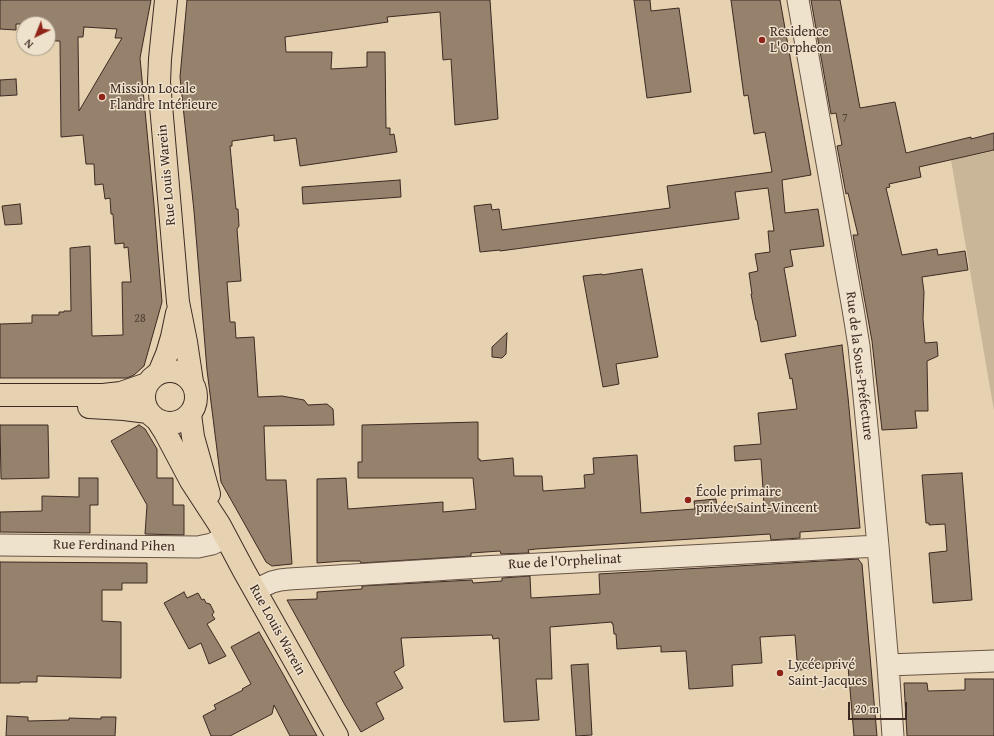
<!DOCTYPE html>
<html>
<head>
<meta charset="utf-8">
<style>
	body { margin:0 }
	#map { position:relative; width:994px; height:736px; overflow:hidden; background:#e6d2b0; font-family:"Gentium Book Plus",serif }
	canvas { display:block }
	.north { position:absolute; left:16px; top:16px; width:40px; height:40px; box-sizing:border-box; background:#efe2cc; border:1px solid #a89888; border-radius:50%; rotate:223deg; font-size:11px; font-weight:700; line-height:16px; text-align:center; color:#3d2a23 }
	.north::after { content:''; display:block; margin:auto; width:14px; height:18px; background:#8f2418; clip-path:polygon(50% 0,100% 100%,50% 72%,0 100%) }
	.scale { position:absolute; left:848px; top:702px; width:59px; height:18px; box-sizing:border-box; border:2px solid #3d2a23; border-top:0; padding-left:5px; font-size:12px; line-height:14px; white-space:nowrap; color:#3d2a23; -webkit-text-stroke:3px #efe2cc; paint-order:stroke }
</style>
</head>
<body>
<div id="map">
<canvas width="994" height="736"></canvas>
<div class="north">N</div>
<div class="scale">20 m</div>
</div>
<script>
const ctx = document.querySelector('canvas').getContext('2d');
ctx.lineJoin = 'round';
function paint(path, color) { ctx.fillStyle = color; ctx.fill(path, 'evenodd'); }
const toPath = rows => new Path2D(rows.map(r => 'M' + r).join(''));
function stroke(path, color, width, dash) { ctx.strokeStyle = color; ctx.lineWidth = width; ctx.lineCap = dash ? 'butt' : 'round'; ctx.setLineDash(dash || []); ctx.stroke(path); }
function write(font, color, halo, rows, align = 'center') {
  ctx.font = font + ' "Gentium Book Plus",serif'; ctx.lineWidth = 3; ctx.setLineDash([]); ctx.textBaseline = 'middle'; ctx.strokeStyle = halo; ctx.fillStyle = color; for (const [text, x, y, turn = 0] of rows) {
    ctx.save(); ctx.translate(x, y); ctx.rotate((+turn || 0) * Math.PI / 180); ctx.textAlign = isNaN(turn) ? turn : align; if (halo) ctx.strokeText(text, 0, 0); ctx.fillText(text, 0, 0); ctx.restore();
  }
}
paint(toPath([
	[994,151,994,411,951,160]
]), '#c9b598');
const building = toPath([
	[0,0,151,0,140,58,154,205,162,302,144,366,134,375,127,378,0,378,0,324,32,323,32,315,59,315,59,312,64,312,64,311,71,311,70,248,90,246,92,336,123,335,122,282,131,282,128,247,124,248,124,243,115,244,113,214,111,214,110,198,105,199,103,184,95,185,94,164,86,164,83,135,61,137,60,41,48,41,48,24,16,24,16,30,0,29,0,0],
	[84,27,117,29,115,38,122,38,79,111,78,37,83,37,84,27],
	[187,0,490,0,498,119,455,125,451,59,443,60,440,12,387,17,388,22,285,37,286,52,332,52,331,69,367,67,367,52,385,52,386,128,390,128,390,135,394,134,397,152,300,166,296,138,274,141,274,135,232,141,232,146,230,146,236,209,238,209,239,226,237,229,241,281,227,282,230,322,235,322,236,338,254,337,258,397,282,396,304,400,308,405,327,404,333,409,334,425,264,426,266,480,286,480,292,564,272,566,266,562,221,482,207,370,194,211,180,77,187,0],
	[634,0,650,0,651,11,679,8,691,92,647,98,634,0],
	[731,0,780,0,811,175,782,180,785,213,818,209,824,246,790,250,793,266,784,268,796,336,761,342,757,320,756,320,751,294,752,294,749,273,758,271,755,254,770,252,768,231,774,231,768,188,735,192,739,219,500,251,500,250,480,252,474,206,491,204,492,210,499,209,502,230,670,208,667,186,772,172,765,132,754,134,748,95,744,96,731,0],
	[811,0,840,0,860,108,895,102,906,153,971,137,971,139,994,133,994,150,919,167,921,177,889,184,890,187,886,188,902,255,937,249,938,255,965,251,968,270,922,277,924,292,923,319,925,343,937,342,938,356,927,361,928,411,915,411,917,428,882,430,872,341,853,235,858,235,848,193,846,194,837,146,842,145,836,113,831,114,811,0],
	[16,79,17,95,0,96,0,80,16,79],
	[400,180,401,197,303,204,302,187,400,180],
	[20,204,22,224,5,225,2,206,20,204],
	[642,269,658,357,616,364,619,384,603,387,583,276,602,274,602,275,642,269],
	[507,333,506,354,502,358,492,357,492,347,507,333],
	[842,345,848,397,860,528,800,532,800,538,771,540,770,534,536,549,528,550,529,553,501,554,500,551,471,553,471,556,361,563,360,561,343,561,317,563,317,479,346,478,348,509,443,502,443,512,476,509,473,478,358,478,358,462,362,462,362,425,478,422,478,459,480,459,480,461,513,458,514,476,542,476,543,491,585,488,584,475,594,474,593,458,637,455,641,513,695,509,694,501,716,499,717,508,764,505,761,459,735,461,734,446,761,444,758,413,797,409,792,378,790,379,785,354,842,345],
	[0,425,48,425,49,478,1,479,0,425],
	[139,425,145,429,157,449,157,478,173,478,173,505,184,505,184,535,145,534,147,505,111,441,139,425],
	[962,473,972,600,933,603,929,553,947,551,945,524,929,525,929,523,926,523,922,475,962,473],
	[79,478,98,478,98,505,90,505,90,533,0,532,0,512,42,511,42,496,79,497,79,478],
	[858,559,862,564,877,736,854,736,848,666,799,670,798,660,797,660,795,635,760,637,762,663,732,665,733,686,689,689,686,651,661,652,661,646,617,649,616,634,614,634,613,624,612,624,612,622,550,627,552,679,536,679,539,720,504,722,499,638,493,639,492,635,401,638,404,666,394,672,403,688,376,703,384,719,361,732,345,705,287,600,317,599,317,592,362,589,362,586,472,580,473,583,502,581,502,578,530,576,531,598,600,594,599,574,858,559],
	[0,562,147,563,147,583,122,583,122,590,102,590,102,621,121,622,121,678,37,676,37,682,20,682,20,683,0,683,0,562],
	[184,592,187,598,198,593,202,600,204,599,206,603,210,604,214,612,212,615,215,619,207,624,226,656,209,664,201,643,189,649,164,603,184,592],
	[259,632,283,674,317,736,290,736,274,705,272,714,230,736,211,736,203,716,216,709,214,705,243,690,242,689,251,684,231,647,259,632],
	[588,664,592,735,576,736,571,665,588,664],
	[965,679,994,679,994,736,907,736,904,683,927,683,928,691,965,690,965,679],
	[7,716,28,717,28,721,69,720,69,718,101,719,101,717,116,717,115,736,6,736,7,716]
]);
paint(building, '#95816c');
stroke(building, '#3d2a23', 1);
const minor = toPath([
	[798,0,853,309,859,346,868,437,878,546,888,665,893,736],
	[0,545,198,547,212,544,226,537],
	[255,590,272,582,280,580,289,579,482,567,878,546],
	[888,665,994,661]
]);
const major = toPath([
	[166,0,160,59,159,82,178,302,186,342,192,382],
	'144 397a26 26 0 1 1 52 0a26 26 0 1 1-52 0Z',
	[159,373,167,354,172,337,177,313],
	[0,395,103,395,121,393,147,384],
	[89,407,124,409,148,412],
	[190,414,193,437,209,494],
	[158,421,165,432,191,481,219,524,244,571,337,736]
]);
stroke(minor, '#675446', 23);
stroke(major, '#3d2a23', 24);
stroke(minor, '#efe2cc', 21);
stroke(major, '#e6d2b0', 22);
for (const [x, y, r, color] of [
	[762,40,4,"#8f2418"],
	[102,97,4,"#8f2418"],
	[688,500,4,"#8f2418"],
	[780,673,4,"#8f2418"]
]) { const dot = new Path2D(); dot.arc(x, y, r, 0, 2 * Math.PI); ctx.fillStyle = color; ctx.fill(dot); stroke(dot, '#efe2cc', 1.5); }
write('12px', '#534035', null, [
	["7",845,119],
	["28",140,319]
]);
write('14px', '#3d2a23', '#efe2cc', [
	["Residence",770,32],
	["L'Orpheon",770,48],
	["Mission Locale",110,89],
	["Flandre Intérieure",110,105],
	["École primaire",696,492],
	["privée Saint-Vincent",696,508],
	["Lycée privé",788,665],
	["Saint-Jacques",788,681]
], 'left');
write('14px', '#3d2a23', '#efe2cc', [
	["Rue Louis Warein",167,175,-95],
	["Rue de la Sous-Préfecture",859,366,83],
	["Rue Ferdinand Pihen",114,546,1],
	["Rue de l'Orphelinat",565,562,-3],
	["Rue Louis Warein",277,630,61]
]);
</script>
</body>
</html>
